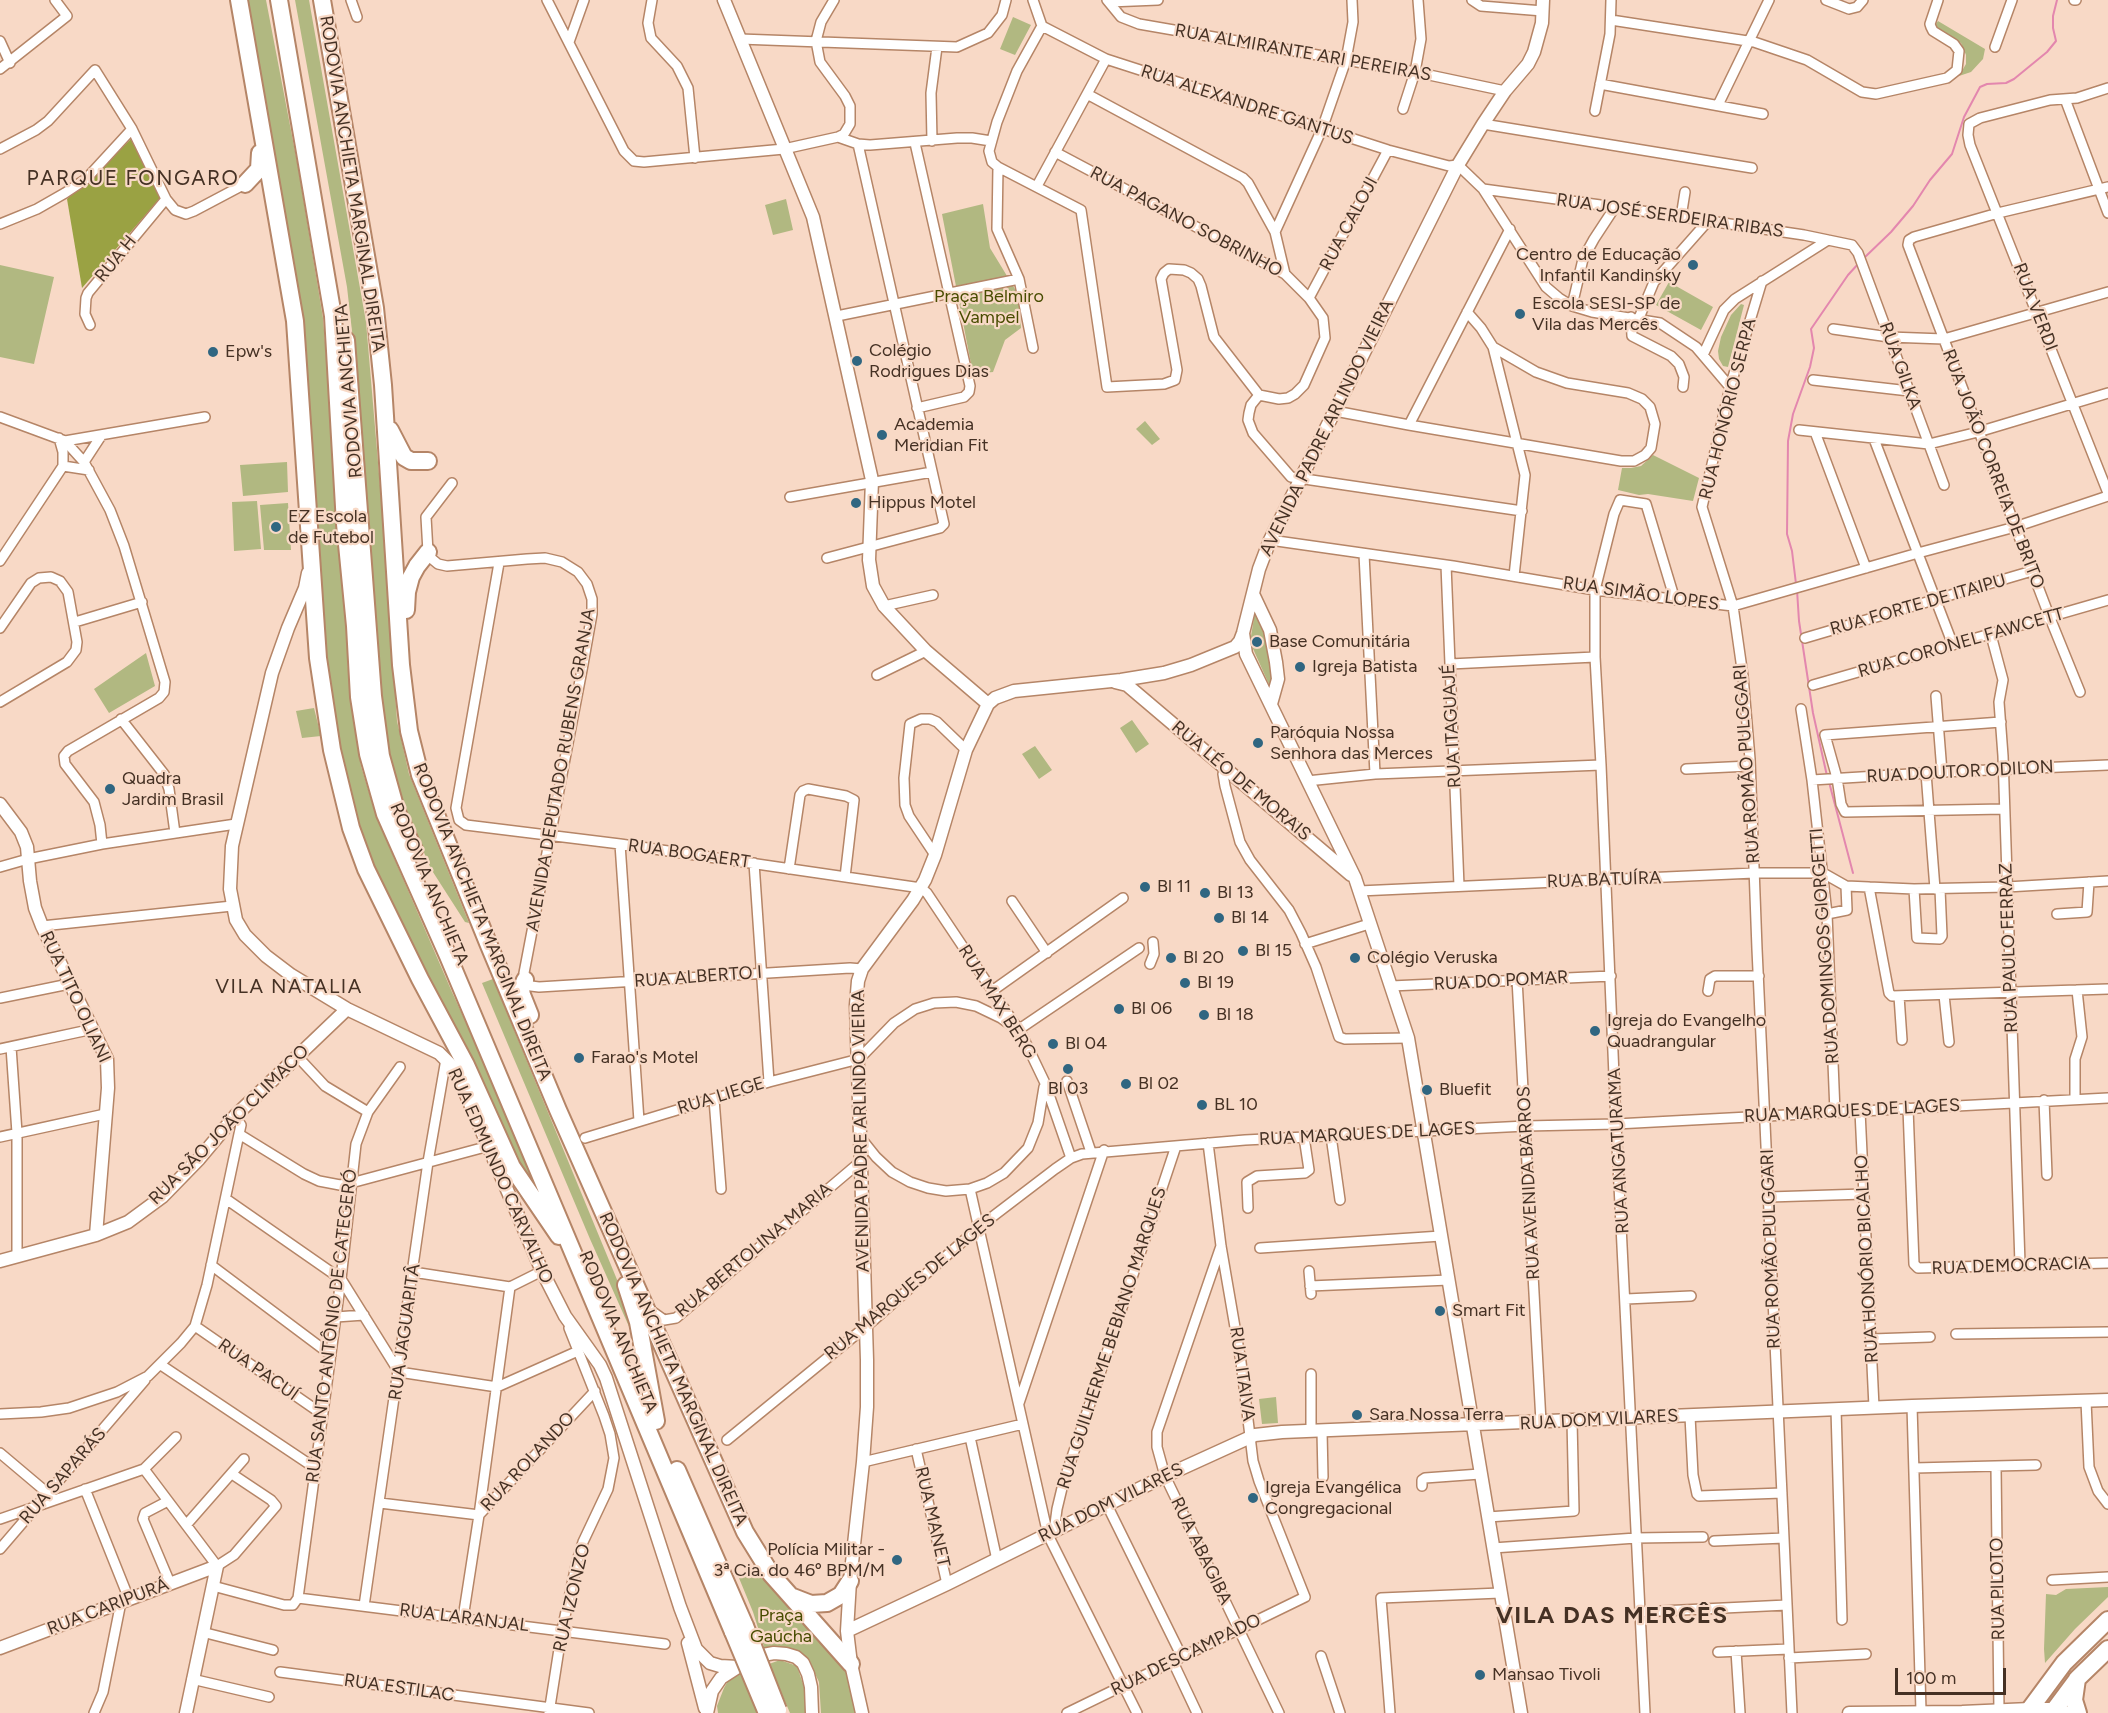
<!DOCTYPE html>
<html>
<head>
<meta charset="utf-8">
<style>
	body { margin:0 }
	#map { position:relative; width:2108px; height:1713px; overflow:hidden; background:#f8d9c6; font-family:Figtree,sans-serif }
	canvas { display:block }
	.scale { position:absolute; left:1895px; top:1668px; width:111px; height:27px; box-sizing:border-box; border:3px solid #453124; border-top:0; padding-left:8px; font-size:18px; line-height:21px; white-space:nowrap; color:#453124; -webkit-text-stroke:4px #f8d9c6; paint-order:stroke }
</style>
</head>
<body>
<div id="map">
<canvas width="2108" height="1713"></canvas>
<div class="scale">100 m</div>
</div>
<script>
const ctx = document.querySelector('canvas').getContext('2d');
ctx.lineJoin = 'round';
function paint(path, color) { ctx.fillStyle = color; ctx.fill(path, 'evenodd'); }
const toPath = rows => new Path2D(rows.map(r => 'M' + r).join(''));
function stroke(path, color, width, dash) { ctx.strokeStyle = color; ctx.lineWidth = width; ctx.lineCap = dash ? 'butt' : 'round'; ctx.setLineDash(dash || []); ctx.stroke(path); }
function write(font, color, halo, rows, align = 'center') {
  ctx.font = font + ' Figtree,sans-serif'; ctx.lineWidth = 4.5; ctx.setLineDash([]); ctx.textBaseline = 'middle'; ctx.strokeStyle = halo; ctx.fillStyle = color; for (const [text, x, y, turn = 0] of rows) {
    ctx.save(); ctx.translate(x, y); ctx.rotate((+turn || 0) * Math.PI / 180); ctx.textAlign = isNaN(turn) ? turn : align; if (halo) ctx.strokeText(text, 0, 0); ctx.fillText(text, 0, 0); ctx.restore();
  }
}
paint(toPath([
	[241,0,266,0,298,167,323,318,345,591,348,671,361,766,373,806,388,844,452,992,535,1174,531,1175,520,1171,381,887,360,830,340,753,329,700,305,382],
	[295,0,309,0,366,322,385,544,397,721,409,774,469,923,465,922,431,869,408,815,388,755,380,704,374,598,353,340,347,287],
	[1013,17,1031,25,1015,55,1000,49],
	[1938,21,1985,49,1983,59,1971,72,1959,76,1966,64,1966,55,1961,43,1933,28],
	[786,199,793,230,773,235,765,205],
	[983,204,990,248,1018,294,1021,328,1005,340,993,372,973,374,942,214],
	[0,265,54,277,34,364,0,357],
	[1669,282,1713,307,1701,330,1656,305],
	[1741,304,1744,305,1728,367,1723,366,1719,359,1718,351,1721,337,1731,315],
	[1145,421,1160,439,1152,445,1136,429],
	[1653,455,1699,478,1693,501,1648,494,1639,495,1618,490,1622,468,1631,468,1641,466],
	[287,462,288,492,243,496,240,465],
	[257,501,261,549,234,551,232,502],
	[288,503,291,550,264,550,260,505],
	[1255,612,1266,634,1272,675,1271,689,1250,642],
	[146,653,155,686,109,713,94,689],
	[314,708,321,736,302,738,296,711],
	[1132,720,1149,744,1136,753,1120,728],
	[1035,746,1052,770,1039,779,1022,754],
	[493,979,625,1299,635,1340,590,1239,482,983],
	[1276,1397,1278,1423,1262,1424,1259,1399],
	[762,1572,847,1664,857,1713,821,1713,819,1682,809,1661,797,1651,782,1648,765,1650,753,1612,739,1578],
	[2108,1587,2108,1597,2075,1629,2045,1663,2044,1649,2046,1594,2056,1595,2066,1589],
	[780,1660,797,1666,805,1690,807,1713,790,1713,769,1664],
	[742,1669,758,1713,718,1713,717,1706,724,1688,730,1677]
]), '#b1b881');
paint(toPath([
	[131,139,162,196,82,288,67,199]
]), '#9aa243');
stroke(toPath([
	[1863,259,1891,232,1913,206,1930,180,1952,154,1964,117,1980,87,1987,84,2006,83,2014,79,2047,52,2056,41,2053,28,2053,16,2057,0],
	[1796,584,1792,551,1787,534,1788,441,1793,414,1810,367,1814,348,1811,329,1848,275,1859,263],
	[1797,590,1799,621,1813,713,1827,776],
	[1829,782,1853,873]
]), '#e387ae', 2);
const street = toPath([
	[351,0,357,17],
	[547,0,624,151,634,161,644,162,784,149,838,137,844,134,850,124,850,106,845,96,820,62,816,41,821,22,834,0],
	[652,0,648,23,651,38,677,66,688,88,695,158],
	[1107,0,1121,17,1139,24,1415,72,1505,91],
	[1472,0,1481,6,1543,11],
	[1826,0,1849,9,1857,7,1863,0],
	[2074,0,2076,0],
	[1109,2,1158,0],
	[1611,20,1754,42,1807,60,1862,92,1876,94,1947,78,1957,70,1959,51,1954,44,1933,31,1931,27,1930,24,1938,0],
	[1042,26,1106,59,1388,150,1449,166,1458,165,1483,189,1546,287,1559,298,1572,306,1592,312,1660,323,1696,347,1730,387],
	[740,39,957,47,988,33,1002,15,1006,0],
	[0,41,10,63],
	[569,42,584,0],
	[1995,47,2012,0],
	[0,69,67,16,55,0],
	[1600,84,1763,114],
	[2108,88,2077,98,2050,100,1980,118,1969,124,1968,135,1970,145,2108,493],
	[1087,94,1243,178,1248,183,1275,232],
	[2065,99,2108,213],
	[1718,105,1769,0],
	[1403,109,1415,72,1421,39,1418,0],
	[1595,111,1610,34,1611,0],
	[1483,124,1752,168],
	[838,137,858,144,870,145,957,138,972,138,991,141],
	[932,141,931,93,937,47],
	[915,143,970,386,969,392,964,397,917,408],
	[0,149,36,130,48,121,95,70,132,129,166,199,175,210,186,214,194,211,245,184],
	[1055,152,1285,274,1309,298,1323,318,1325,338,1304,385,1295,394,1288,398,1279,399,1259,395],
	[998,167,1081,210,1107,387,1164,384,1175,380,1177,370,1161,279,1164,273,1169,269,1184,270,1191,273,1198,279,1201,286,1214,337,1259,395,1251,405,1249,413,1248,420,1253,433,1291,477,1522,511],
	[1037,186,1106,59],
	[1483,189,1615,207,1804,235,1852,245,1858,253,1944,485],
	[1681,217,1685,192],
	[0,224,37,209,65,193,86,179,132,129],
	[1285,274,1275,232,1322,129,1346,60,1353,22,1352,0],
	[1762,281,1730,387,1702,507,1733,606,1743,676,1750,759,1757,949,1792,1713],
	[1309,298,1388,150],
	[1572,306,1583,259,1594,239,1615,207],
	[837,316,1019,279],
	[1631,317,1632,336,1671,356,1679,364,1684,377,1683,387],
	[1639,318,1654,282,1708,221],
	[90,325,85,314,86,298,88,293,166,199],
	[1833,329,1889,337,1944,339,2108,292],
	[1493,347,1525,475,1514,576],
	[1033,348,1019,279,997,229,998,167,992,162,989,151,997,122,1017,71,1042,26,1033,0],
	[1703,355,1724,310,1735,299,1828,240],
	[1813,380,1909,391],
	[1335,411,1409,425,1621,461,1634,461,1645,455,1651,448,1655,424,1650,407,1642,399,1628,393,1567,383,1536,372,1493,347,1481,328,1467,312],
	[0,417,65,441,84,462,110,510,124,546,165,682,164,692,159,698,68,751,64,756,65,764,94,802,100,825,102,844],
	[1409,425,1510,229],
	[1799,430,1929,444,1978,432,2108,393],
	[1815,432,1866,568],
	[1874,439,1953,645],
	[65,441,205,417],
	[84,462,101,436],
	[63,466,89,470],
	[452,483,426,517,428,552,432,559,438,564,447,566,527,559,545,558,562,562,578,572,587,584,592,599,592,614,582,670,524,973,525,980,531,986,539,987,850,968,862,969],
	[790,497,932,472],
	[1270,540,1453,566,1595,590,1733,606,1918,553,2015,527,2108,496],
	[1364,554,1375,774],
	[827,558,940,528,944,524,858,144],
	[0,561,63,466,63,452,59,438],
	[499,563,456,808,459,820,466,825,620,844,921,888,927,893,1022,1035,1045,1083,1071,1158],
	[1446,565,1459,886],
	[884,606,933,595],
	[75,622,142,602],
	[0,628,31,583,39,578,51,577,60,581,68,592,77,642,76,650,67,662,0,702],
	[1991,635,2003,680,1999,702,2003,756,2020,1264],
	[1805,638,2032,571],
	[1450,664,1595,657],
	[877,675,926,651],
	[1813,685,2108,600],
	[2080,692,2050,618,1908,245,1909,240,1914,237,1998,213,2108,187],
	[1936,696,1942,772],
	[1801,709,1812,780,1827,914,1835,1112],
	[121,719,164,774,169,789,175,833],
	[2001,722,1825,735,1837,778,1841,804,1845,812,2004,809],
	[1226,768,1223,774,1225,786,1240,842,1250,860,1289,910,1301,933,1316,967,1339,1037,1345,1039,1408,1038],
	[1686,769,1750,766],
	[1926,773,1935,889],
	[1812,780,1942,772,2108,765],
	[1307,781,1375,774,1601,765],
	[620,844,639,1121],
	[935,855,909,816,905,805,904,778,910,724,921,719,930,719,937,722,966,750],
	[754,863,769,1082],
	[0,867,28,859,102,844,236,824],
	[789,869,800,795,803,791,808,789,846,796,854,800,845,877],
	[1846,886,1914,889,2007,887,2108,881],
	[1869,887,1889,993,1892,996,2108,989],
	[1914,889,1917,938,1940,939,1942,936,1940,889],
	[1359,891,1754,873,1823,873,1846,886],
	[1012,901,1047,953],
	[1827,914,1847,910,1846,886],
	[2057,914,2087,912,2089,882],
	[42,926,232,906],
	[1305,944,1369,924],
	[1150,964,1154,954,1153,942],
	[1517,979,1541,1422],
	[1391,986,1611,976],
	[992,991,1123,898],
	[1708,991,1710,979,1715,976,1759,976],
	[1944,995,1949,1042],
	[1899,996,1902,1040],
	[0,998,69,984],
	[11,1047,17,1133,17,1256],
	[0,1049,93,1029],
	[297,1056,325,1086,368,1112],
	[1067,1081,1091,1152],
	[2075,1098,2075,1059,2082,1037,2077,990],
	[714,1099,721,1189],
	[2044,1100,2047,1175],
	[1908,1108,1914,1264,1918,1268,2108,1263],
	[1860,1111,1874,1407],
	[239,1134,304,1174,319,1181,340,1185,351,1183,489,1146],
	[1331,1136,1340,1200],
	[0,1137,105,1114],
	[860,1137,876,1157,892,1172,910,1182,928,1188,946,1191,970,1189,987,1183,1004,1173,1028,1148,1038,1123,1044,1087],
	[585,1138,769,1082,859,1059,894,1023,915,1009,934,1003,956,1002,976,1006,1001,1018,1018,1030,1139,948],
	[970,1189,1048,1535,1137,1713],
	[1769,1197,1864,1194],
	[226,1199,341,1279,399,1372,497,1387,578,1351],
	[1248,1208,1247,1182,1257,1176,1305,1173,1309,1170,1304,1137],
	[1221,1246,1157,1432,1157,1447,1165,1476,1279,1713],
	[1260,1248,1441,1236],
	[211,1265,331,1355],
	[1309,1271,1311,1294],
	[413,1272,510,1287,542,1271],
	[1310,1286,1449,1280],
	[1626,1299,1691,1296],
	[650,1310,664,1320,676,1318,860,1162],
	[336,1317,364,1315],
	[195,1326,322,1414],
	[1956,1334,2108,1332],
	[1872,1339,1930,1337],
	[161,1365,315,1468],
	[2086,1401,2089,1467,2098,1491,2108,1504],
	[1019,1403,1104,1150],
	[1912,1406,1921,1711],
	[1836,1409,1842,1620],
	[0,1414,41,1412,69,1408,117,1392,148,1376,181,1343,195,1326,207,1285,239,1134,241,1125,235,1116],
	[1690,1416,1693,1475,1697,1494,1699,1496,1782,1493],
	[1311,1431,1311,1374],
	[1322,1431,1323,1477],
	[970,1437,997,1560],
	[727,1440,875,1319,979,1227,1055,1169,1071,1158,1082,1154,1245,1140,1526,1126,1616,1124,2108,1098],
	[916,1449,947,1584],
	[0,1453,51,1496],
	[863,1462,1023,1424],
	[1996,1467,1999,1711],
	[1914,1468,2036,1465],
	[144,1469,217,1566,234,1555,276,1506,271,1500,232,1474],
	[1422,1486,1422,1480,1425,1478,1480,1474],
	[85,1489,129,1599],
	[168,1501,145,1513,143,1519,170,1583],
	[380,1503,479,1515,595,1391],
	[1107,1505,1182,1657],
	[1488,1517,1574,1511,1572,1420],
	[0,1519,144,1469,176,1437],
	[187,1524,244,1459],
	[1054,1532,1057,1509,1063,1484,1176,1146],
	[1714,1541,1784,1538],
	[1493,1548,1636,1538,1703,1537],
	[0,1549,145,1380],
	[2052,1580,2108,1577],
	[213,1586,284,1605,293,1605,298,1598],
	[298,1598,341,1279,356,1144,368,1112,400,1067],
	[298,1598,665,1644],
	[364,1606,428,1162,446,1059],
	[1640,1612,1787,1605],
	[463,1618,479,1515,510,1287],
	[202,1632,273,1650],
	[1736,1651,1740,1713],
	[1718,1652,1789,1649],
	[1321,1656,1340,1713],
	[1789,1658,1866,1654],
	[1173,1662,1197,1713],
	[280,1672,589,1713],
	[192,1679,269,1697],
	[94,1713,103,1692,121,1602],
	[549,1713,562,1630,577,1561,583,1542,608,1489,614,1458,610,1434,604,1416,569,1328],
	[1067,1713,1305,1597,1259,1481,1253,1461,1241,1362,1221,1246,1208,1143],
	[1390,1713,1381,1598,1500,1593],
	[1645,1713,1616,1124,1601,765,1595,657,1595,590,1614,514,1620,500,1646,504,1675,600]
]);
const secondary = toPath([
	[724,0,813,217,872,480,869,560,873,586,884,606,926,651,988,704],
	[308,573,305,588,288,628,272,673,232,846,230,889,236,920,245,935,266,956,291,975,347,1009,439,1053,455,1069,542,1271,565,1316,600,1365,606,1378,680,1607,696,1649,710,1663,720,1666,738,1667],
	[1253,594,1270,630,1276,662,1278,679,1271,704],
	[1243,633,1246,654,1355,878,1408,1038,1521,1713],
	[1115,682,1127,685,1351,875],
	[0,804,21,832,27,847,30,881,35,908,42,926,107,1059,108,1088,96,1235],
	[0,1261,96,1235,128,1222,162,1197,199,1159,235,1116,347,1009],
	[847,1631,947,1584,1165,1476,1255,1435,1282,1432,1912,1406,2108,1400],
	[688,1643,705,1708],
	[0,1648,217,1566],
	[186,1713,217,1566],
	[707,1713,712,1691,721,1678,738,1667,763,1655,774,1653,786,1654,796,1657,803,1663,808,1674,811,1687,812,1713],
	[862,1713,851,1664,847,1631,850,1581,863,1462,867,1407,867,1360,856,1005,858,981,862,969,913,900,925,880,935,855,966,750,988,704,995,698,1014,691,1121,680,1164,673,1191,665,1235,647,1240,641,1243,633,1259,569,1270,540,1458,165,1483,124,1505,91,1528,64,1534,52,1542,23,1543,0],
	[1849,1713,1962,1712,2030,1709,2054,1709,2069,1713]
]);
const highway = toPath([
	[239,0,295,321,318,658,332,750,351,828,366,869,420,979,466,1065,512,1167,559,1236],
	[279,0,333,316,345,524,355,626,359,697,368,754,385,814,448,956,733,1632],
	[322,0,375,308,383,385,401,665,409,731,420,775,488,943,558,1110,745,1532,771,1574,851,1664],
	[245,184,259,169,260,153],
	[346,340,373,696,381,756,396,810,414,850],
	[390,430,404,457,411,461,428,461],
	[406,610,407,592,411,577,417,566,428,552],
	[525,980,521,990,522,995,530,1015],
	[626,1285,638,1322,656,1421],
	[677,1470,745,1626],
	[793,1597,811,1604,827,1603,841,1595,850,1581],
	[2077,1679,2074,1700,2078,1713],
	[2027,1713,2064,1663,2108,1620],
	[2052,1713,2078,1678,2108,1649]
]);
stroke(street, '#b58567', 12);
stroke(secondary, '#b58567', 15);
stroke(highway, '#b58567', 20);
stroke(street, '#fff', 9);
stroke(secondary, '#fff', 12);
stroke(highway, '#fff', 16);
const highwayBridge = toPath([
	[745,1626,778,1710],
	[733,1632,767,1713]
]);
stroke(highwayBridge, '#b58567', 20, []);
stroke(highwayBridge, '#fff', 16);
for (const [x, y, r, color] of [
	[1693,265,6,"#306681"],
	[1520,314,6,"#306681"],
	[213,352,6,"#306681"],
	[857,361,6,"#306681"],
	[882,435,6,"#306681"],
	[856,503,6,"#306681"],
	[276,527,6,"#306681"],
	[1257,642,6,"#306681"],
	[1300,667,6,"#306681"],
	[1258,743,6,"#306681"],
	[110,789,6,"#306681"],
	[1145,887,6,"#306681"],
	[1205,893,6,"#306681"],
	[1219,918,6,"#306681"],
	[1243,951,6,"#306681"],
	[1171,958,6,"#306681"],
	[1355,958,6,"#306681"],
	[1185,983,6,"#306681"],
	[1119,1009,6,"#306681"],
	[1204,1015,6,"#306681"],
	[1595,1031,6,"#306681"],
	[1053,1044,6,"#306681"],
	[579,1058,6,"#306681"],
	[1068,1069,6,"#306681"],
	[1126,1084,6,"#306681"],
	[1427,1090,6,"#306681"],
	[1202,1105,6,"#306681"],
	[1440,1311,6,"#306681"],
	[1357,1415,6,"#306681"],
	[1253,1498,6,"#306681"],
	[897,1560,6,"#306681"],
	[1480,1675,6,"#306681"]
]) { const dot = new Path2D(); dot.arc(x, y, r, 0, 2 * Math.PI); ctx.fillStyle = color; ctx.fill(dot); stroke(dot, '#f8d9c6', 2); }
write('18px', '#453124', '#f8d9c6', [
	["RUA ALMIRANTE ARI PEREIRAS",1303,53,10],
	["RUA ALEXANDRE GANTUS",1247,105,18],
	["RODOVIA ANCHIETA MARGINAL DIREITA",352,184,81],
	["RUA JOSÉ SERDEIRA RIBAS",1670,216,8],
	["RUA PAGANO SOBRINHO",1186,222,28],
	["RUA CALOJI",1349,224,-62],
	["RUA H",116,259,-51],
	["RUA VERDI",2035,307,69],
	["RUA GILKA",1900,366,70],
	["RODOVIA ANCHIETA",349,391,-95],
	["RUA HONÓRIO SERPA",1728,409,-76],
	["AVENIDA PADRE ARLINDO VIEIRA",1327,428,-64],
	["RUA JOÃO CORREIA DE BRITO",1993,469,69],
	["RUA SIMÃO LOPES",1641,594,8],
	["RUA FORTE DE ITAIPU",1918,605,-16],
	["RUA CORONEL FAWCETT",1961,643,-16],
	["RUA ITAGUAJÉ",1452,726,-93],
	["RUA ROMÃO PULGGARI",1747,764,-94],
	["AVENIDA DEPUTADO RUBENS GRANJA",561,770,-80],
	["RUA DOUTOR ODILON",1960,772,-3],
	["RUA LÉO DE MORAIS",1241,781,40],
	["RUA BOGAERT",689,854,8],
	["RUA BATUÍRA",1604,880,-2],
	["RODOVIA ANCHIETA",429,884,67],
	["RODOVIA ANCHIETA MARGINAL DIREITA",482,922,68],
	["RUA DOMINGOS GIORGETTI",1825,946,-94],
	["RUA PAULO FERRAZ",2009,948,-92],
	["RUA ALBERTO I",698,977,-4],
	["RUA DO POMAR",1501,981,-3],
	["RUA TITO OLIANI",75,997,65],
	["RUA MAX BERG",997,1002,58],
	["RUA LIEGE",721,1096,-17],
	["RUA MARQUES DE LAGES",1852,1111,-3],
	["RUA SÃO JOÃO CLIMACO",229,1125,-45],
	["AVENIDA PADRE ARLINDO VIEIRA",861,1131,-91],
	["RUA MARQUES DE LAGES",1367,1134,-3],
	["RUA ANGATURAMA",1619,1151,-93],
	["RUA EDMUNDO CARVALHO",500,1176,66],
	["RUA AVENIDA BARROS",1529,1183,-93],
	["RUA ROMÃO PULGGARI",1771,1249,-92],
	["RUA BERTOLINA MARIA",754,1250,-40],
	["RUA HONÓRIO BICALHO",1867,1259,-93],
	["RUA DEMOCRACIA",2011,1266,-2],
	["RUA MARQUES DE LAGES",910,1287,-40],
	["RUA SANTO ANTÔNIO DE CATEGERÓ",332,1326,-83],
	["RUA JAGUAPITÂ",405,1332,-82],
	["RODOVIA ANCHIETA",618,1332,67],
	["RUA GUILHERME BEBIANO MARQUES",1112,1338,-72],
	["RODOVIA ANCHIETA MARGINAL DIREITA",673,1369,66],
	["RUA PACUÍ",258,1370,35],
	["RUA ITAIVA",1242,1374,82],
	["RUA DOM VILARES",1599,1420,-3],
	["RUA ROLANDO",528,1462,-47],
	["RUA SAPARÁS",63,1476,-49],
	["RUA DOM VILARES",1111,1503,-26],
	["RUA MANET",932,1517,77],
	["RUA ABAGIBA",1201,1551,64],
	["RUA PILOTO",1998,1589,-91],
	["RUA IZONZO",572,1598,-77],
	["RUA CARIPURÁ",108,1607,-21],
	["RUA LARANJAL",464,1618,7],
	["RUA DESCAMPADO",1186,1655,-26],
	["RUA ESTILAC",399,1688,8]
]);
write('18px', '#453124', '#f8d9c6', [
	["Centro de Educação",1681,255,"right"],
	["Infantil Kandinsky",1681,276,"right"],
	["Escola SESI-SP de",1532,304],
	["Vila das Mercês",1532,325],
	["Colégio",869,351],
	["Rodrigues Dias",869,372],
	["Epw's",225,352],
	["Academia",894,425],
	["Meridian Fit",894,446],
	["Hippus Motel",868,503],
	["EZ Escola",288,517],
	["de Futebol",288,538],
	["Base Comunitária",1269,642],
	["Igreja Batista",1312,667],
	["Paróquia Nossa",1270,733],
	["Senhora das Merces",1270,754],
	["Quadra",122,779],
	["Jardim Brasil",122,800],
	["Bl 11",1157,887],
	["Bl 13",1217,893],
	["Bl 14",1231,918],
	["Bl 15",1255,951],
	["Bl 20",1183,958],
	["Colégio Veruska",1367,958],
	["Bl 19",1197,983],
	["Bl 06",1131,1009],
	["Bl 18",1216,1015],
	["Igreja do Evangelho",1607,1021],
	["Quadrangular",1607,1042],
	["Bl 04",1065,1044],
	["Farao's Motel",591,1058],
	["Bl 02",1138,1084],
	["Bl 03",1068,1089,"center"],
	["Bluefit",1439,1090],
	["BL 10",1214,1105],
	["Smart Fit",1452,1311],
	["Sara Nossa Terra",1369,1415],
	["Igreja Evangélica",1265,1488],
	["Congregacional",1265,1509],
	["Polícia Militar -",885,1550,"right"],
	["3ª Cia. do 46º BPM/M",885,1571,"right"],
	["Mansao Tivoli",1492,1675]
], 'left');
write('18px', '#484c00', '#f8d9c6', [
	["Praça Belmiro",989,297],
	["Vampel",989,318],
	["Praça",781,1616],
	["Gaúcha",781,1637]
]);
ctx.letterSpacing = '1.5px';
write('20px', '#453124', '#f8d9c6', [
	["VILA NATALIA",289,987]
]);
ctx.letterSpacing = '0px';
ctx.letterSpacing = '1.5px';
write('21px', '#453124', '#f8d9c6', [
	["PARQUE FONGARO",133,179]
]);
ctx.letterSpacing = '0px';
ctx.letterSpacing = '1.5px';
write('bold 24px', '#453124', '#f8d9c6', [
	["VILA DAS MERCÊS",1612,1616]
]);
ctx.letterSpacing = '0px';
</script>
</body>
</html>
